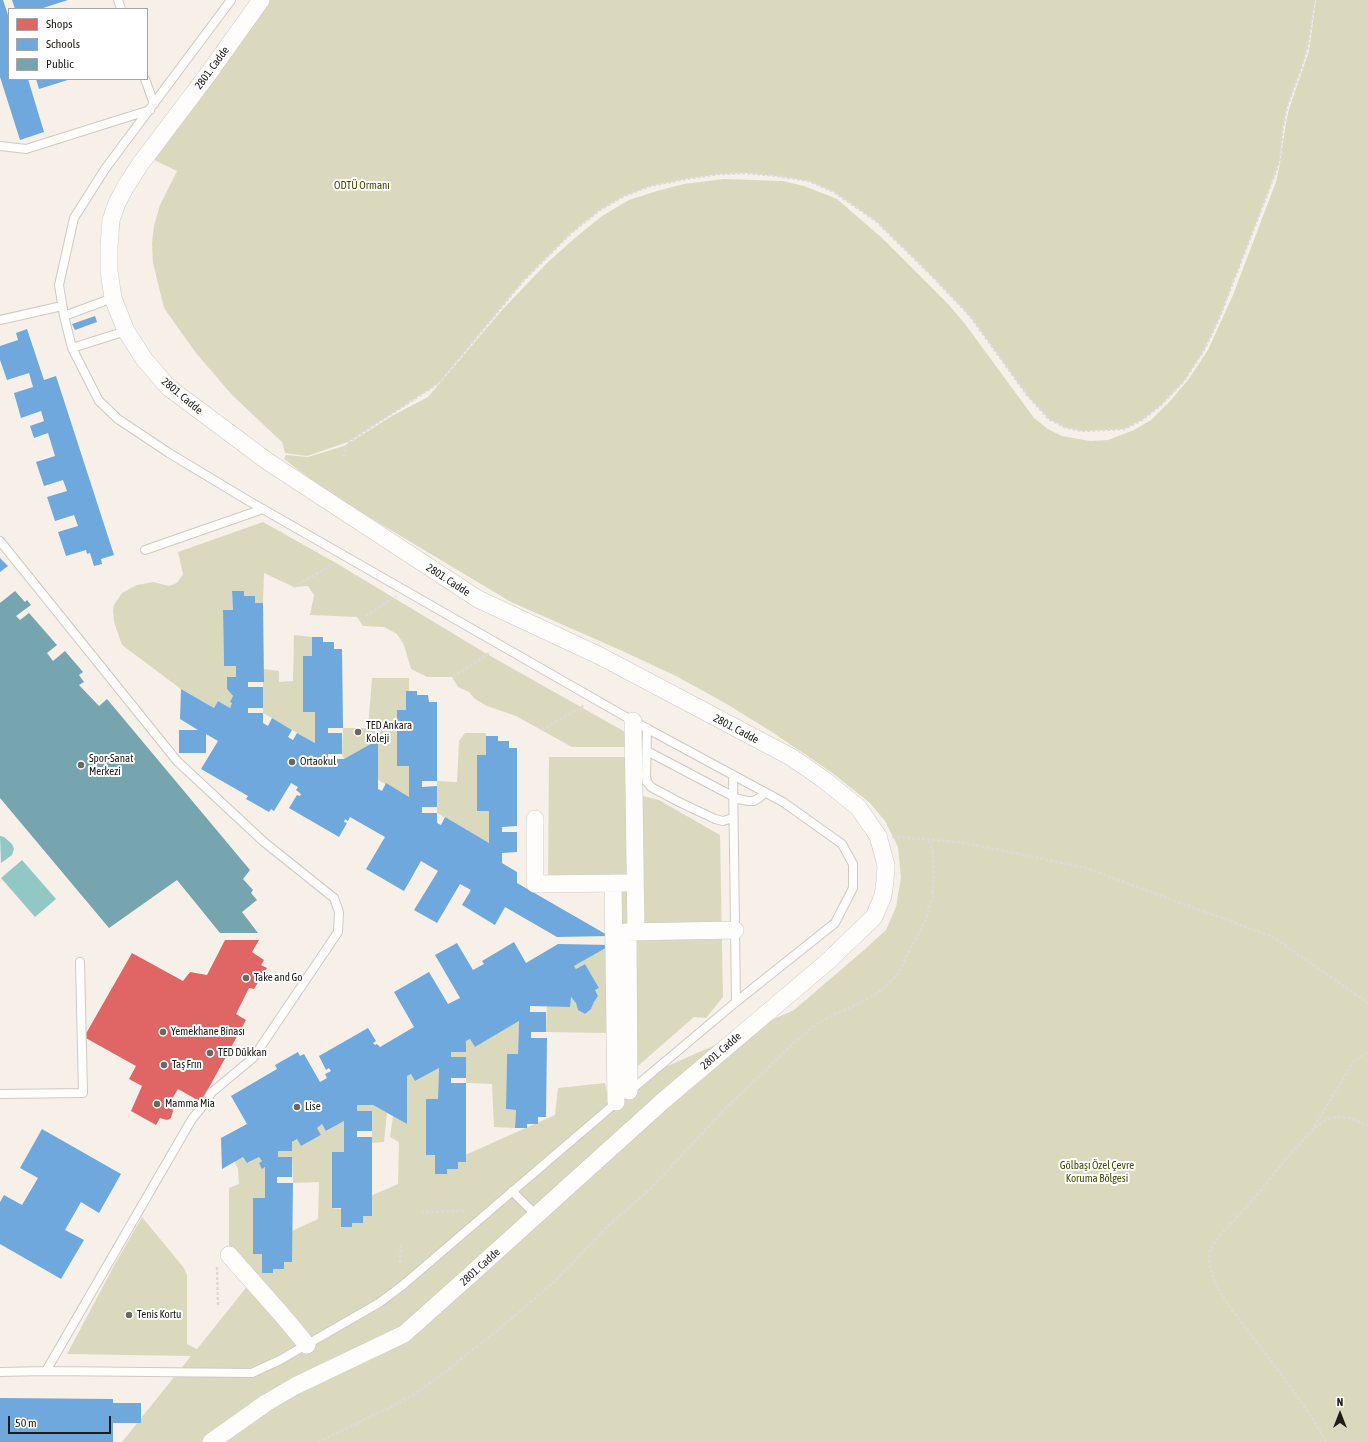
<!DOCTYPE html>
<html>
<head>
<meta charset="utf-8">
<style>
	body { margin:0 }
	#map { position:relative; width:1368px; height:1442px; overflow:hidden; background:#f6f0e9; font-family:"Asap Condensed",sans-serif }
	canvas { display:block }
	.legend { position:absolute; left:8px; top:8px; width:140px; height:72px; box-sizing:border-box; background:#fff; border:1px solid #a6a5a3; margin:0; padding:5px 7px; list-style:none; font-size:12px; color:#201d18 }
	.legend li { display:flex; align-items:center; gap:8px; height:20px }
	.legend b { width:20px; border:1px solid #a6a5a3 }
	.north { position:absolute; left:1320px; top:1394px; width:40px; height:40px; -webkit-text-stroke:3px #fff; paint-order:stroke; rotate:0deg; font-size:11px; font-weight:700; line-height:16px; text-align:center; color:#201d18 }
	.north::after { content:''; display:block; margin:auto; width:14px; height:18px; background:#201d18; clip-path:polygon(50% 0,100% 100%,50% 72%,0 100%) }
	.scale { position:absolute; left:8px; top:1416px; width:103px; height:18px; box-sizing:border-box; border:2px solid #201d18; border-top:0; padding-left:5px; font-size:12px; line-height:14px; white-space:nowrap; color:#201d18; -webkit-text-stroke:3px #fff; paint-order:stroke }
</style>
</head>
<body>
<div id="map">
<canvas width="1368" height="1442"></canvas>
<ul class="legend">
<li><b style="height:11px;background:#e06666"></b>Shops</li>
<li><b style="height:11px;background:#6fa8dc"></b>Schools</li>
<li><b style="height:11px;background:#76a5af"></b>Public</li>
</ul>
<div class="north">N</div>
<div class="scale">50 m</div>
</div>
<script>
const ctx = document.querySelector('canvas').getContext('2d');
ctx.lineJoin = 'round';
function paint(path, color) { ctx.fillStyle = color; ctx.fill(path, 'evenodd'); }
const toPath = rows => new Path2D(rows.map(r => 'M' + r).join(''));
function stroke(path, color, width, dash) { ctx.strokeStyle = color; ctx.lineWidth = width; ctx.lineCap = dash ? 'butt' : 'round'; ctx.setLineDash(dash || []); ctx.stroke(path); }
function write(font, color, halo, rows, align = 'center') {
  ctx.font = font + ' "Asap Condensed",sans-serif'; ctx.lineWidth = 4; ctx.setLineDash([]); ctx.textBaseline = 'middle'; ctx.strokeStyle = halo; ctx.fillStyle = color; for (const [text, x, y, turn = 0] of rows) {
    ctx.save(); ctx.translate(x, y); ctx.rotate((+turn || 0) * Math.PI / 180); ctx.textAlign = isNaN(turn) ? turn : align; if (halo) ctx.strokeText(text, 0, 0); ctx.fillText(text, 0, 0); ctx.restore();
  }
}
paint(toPath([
	[261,0,1315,0,1308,46,1301,69,1287,107,1283,128,1280,159,1275,174,1218,321,1204,350,1184,381,1161,405,1142,420,1124,429,1082,431,1064,427,1049,419,1027,395,970,316,933,277,876,221,834,192,809,181,777,176,746,173,719,174,685,179,650,186,624,196,600,210,571,233,523,281,439,383,348,442,307,456,285,453,282,442,232,395,196,353,164,308,153,263,152,243,154,226,160,205,177,171,146,156],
	[1316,0,1368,0,1368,1442,122,1442,191,1356,67,1354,115,1264,142,1217,184,1268,187,1275,187,1344,197,1349,253,1279,229,1251,229,1188,239,1184,238,1169,234,1160,243,1157,248,1163,259,1157,262,1161,259,1163,262,1168,265,1167,265,1198,253,1199,253,1254,262,1254,262,1267,292,1231,318,1219,319,1182,293,1183,292,1157,278,1157,278,1151,292,1151,292,1142,297,1139,301,1146,321,1135,317,1128,322,1124,327,1131,344,1121,344,1152,332,1153,332,1208,341,1209,398,1184,399,1142,390,1137,393,1116,407,1124,407,1076,411,1074,415,1081,439,1068,436,1168,555,1115,558,1088,605,1083,607,1093,794,1010,864,950,886,930,896,907,901,878,898,847,885,821,870,803,831,772,772,732,725,703,676,676,618,649,511,602,329,493,284,459,286,455,308,457,344,446,392,416,428,397,503,309,547,263,575,238,602,216,629,200,657,191,684,184,724,179,783,181,804,186,837,199,882,238,949,305,965,324,1034,418,1048,429,1062,436,1090,441,1108,440,1134,430,1151,420,1171,400,1188,380,1208,350,1233,295,1276,182,1280,163,1286,123,1289,109,1309,51],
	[263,522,336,563,487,654,634,737,634,747,572,747,516,716,487,706,475,699,469,692,458,687,452,677,427,677,411,669,404,645,397,634,384,627,363,626,357,617,310,615,314,595,308,586,294,587,264,573,263,603,255,603,255,596,244,596,232,592,233,610,223,610,224,666,236,666,236,677,227,677,227,689,233,696,230,702,232,703,230,708,218,701,214,708,181,689,122,645,114,622,113,610,114,605,122,593,137,585,153,582,169,586,177,583,183,574,178,552],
	[294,635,312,637,312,656,303,656,303,712,315,712,315,743,263,713,263,669,279,671,279,682,293,681],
	[372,678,409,678,409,691,406,691,406,710,397,710,397,765,409,766,409,797,378,780,378,741,344,759,342,754,343,728,368,728],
	[465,733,486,733,486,755,477,811,489,811,489,843,437,813,437,781,457,782,459,741],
	[549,757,634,757,635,794,659,800,720,835,723,997,706,1018,694,1017,615,1086,613,884,548,884],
	[609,946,606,1033,546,1032,547,1006,571,997,576,1003,578,1010,585,1014,591,1009,594,1002,598,996,595,990,599,988,585,964,576,969,574,966],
	[519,1021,518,1054,507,1054,506,1109,516,1110,515,1128,494,1127,492,1084,466,1083,466,1078,451,1057,451,1052,466,1052,466,1041,470,1039,475,1047],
	[357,1105,373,1105,387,1113,384,1142,372,1143,372,1111,357,1111]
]), '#dad9be');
paint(toPath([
	[0,836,4,837,12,844,14,849,12,855,1,863],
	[22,860,56,899,35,917,1,878]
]), '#91c7c5');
paint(toPath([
	[225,940,259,940,252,952,264,960,261,965,267,968,254,989,249,988,236,1014,246,1020,201,1102,178,1089,169,1104,172,1107,173,1111,171,1118,167,1120,160,1118,156,1125,131,1111,142,1086,129,1079,136,1066,84,1037,132,953,183,981,190,972,207,975]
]), '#e06666');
paint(toPath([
	[0,0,3,0,9,18,9,79,28,79,44,132,20,140,0,77],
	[12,0,68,0,40,9,15,9],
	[36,79,71,79,39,89],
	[95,316,97,322,75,330,72,324],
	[27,329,44,380,56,376,114,555,101,559,102,564,94,566,90,553,87,554,86,550,66,556,58,532,78,526,74,515,55,521,47,497,67,491,63,480,44,486,36,462,55,456,48,433,34,438,30,426,44,421,41,411,21,418,14,393,33,387,29,373,7,380,0,360,0,346,18,340,16,333],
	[0,558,8,566,0,572],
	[232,591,244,591,244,596,255,596,255,603,263,603,264,682,248,682,248,687,263,687,263,708,248,708,248,713,263,713,263,723,268,726,272,718,292,730,288,737,293,740,297,733,315,743,315,712,303,712,303,656,312,656,312,637,323,637,323,642,334,642,334,649,342,649,343,728,328,728,328,733,342,733,342,754,328,754,328,759,344,759,378,740,378,789,382,791,386,783,409,797,409,766,397,766,397,710,406,710,406,691,417,691,417,695,428,695,429,702,437,702,437,781,422,781,422,787,437,786,437,807,422,807,422,813,437,813,437,823,441,825,445,817,489,843,489,811,477,811,477,755,486,755,486,736,498,736,498,741,509,741,509,748,517,748,517,826,502,827,502,832,517,832,517,852,502,853,502,863,517,872,517,883,609,936,557,937,505,907,495,925,462,905,471,890,460,884,437,923,414,910,438,871,421,861,404,891,366,869,385,837,350,817,348,821,345,819,344,822,347,823,339,837,289,808,297,795,300,796,301,794,296,790,298,787,291,783,274,811,271,809,269,812,246,799,248,796,201,769,218,741,206,734,206,753,179,753,179,730,198,730,180,719,181,689,214,708,218,701,230,708,232,703,230,702,233,696,227,689,227,677,236,677,236,666,224,666,223,610,233,610],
	[514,942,526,963,558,944,611,945,574,966,576,969,585,964,599,988,595,990,598,996,594,1002,591,1009,585,1014,578,1010,576,1003,571,997,570,1007,530,1006,530,1012,546,1012,546,1032,531,1032,531,1038,547,1038,546,1117,538,1117,538,1124,527,1124,527,1128,515,1128,516,1110,506,1109,507,1054,518,1054,519,1021,475,1047,470,1039,466,1041,466,1052,451,1052,451,1057,466,1057,466,1078,451,1078,451,1083,466,1083,466,1162,458,1162,458,1169,447,1169,447,1174,435,1174,435,1155,426,1155,426,1099,438,1099,439,1068,415,1081,411,1074,407,1076,407,1124,373,1105,357,1105,357,1111,372,1111,372,1131,357,1131,357,1137,372,1137,372,1216,363,1216,363,1223,352,1223,352,1227,341,1227,341,1208,332,1208,332,1152,344,1152,344,1121,326,1131,322,1124,317,1128,321,1135,301,1146,297,1139,292,1142,292,1151,278,1151,278,1157,292,1157,292,1177,277,1177,277,1183,293,1183,292,1262,284,1262,284,1269,273,1269,273,1273,262,1273,262,1254,253,1254,253,1198,265,1198,265,1167,262,1169,259,1163,262,1161,259,1157,247,1163,243,1157,222,1169,221,1138,247,1124,231,1096,277,1069,275,1065,298,1052,300,1056,304,1054,320,1082,327,1078,325,1074,331,1071,329,1068,326,1070,319,1056,368,1028,376,1041,373,1043,375,1045,377,1044,380,1047,414,1027,394,992,429,972,448,1004,460,998,435,955,457,943,473,970,484,964,482,961],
	[42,1129,121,1174,99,1213,81,1202,65,1230,84,1240,61,1279,0,1244,0,1202,4,1195,22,1205,38,1178,20,1168],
	[0,1398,113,1399,113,1403,141,1403,141,1423,113,1423,113,1442,0,1442]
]), '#6fa8dc');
paint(toPath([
	[15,591,25,602,27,600,31,605,16,616,20,620,29,613,57,645,47,653,53,661,65,651,83,672,79,675,84,682,79,685,99,706,107,699,250,870,243,879,253,890,251,893,257,900,242,912,258,933,220,933,177,880,109,928,0,798,0,603]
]), '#76a5af');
const lane = toPath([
	[118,0,121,9],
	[231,0,105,169,74,218,59,285,64,316,72,348,99,401,118,419,169,453,247,500,633,721,783,802,842,844,853,864,853,888,835,923,736,1002,630,1091],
	[145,79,154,104],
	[0,146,26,149,150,110],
	[64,316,113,298],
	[0,320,62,306],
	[72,348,126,331],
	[0,541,177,761,264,842,334,898,339,912,338,932,253,1058,211,1093,206,1102,192,1119,46,1371],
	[145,550,263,509],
	[647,728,646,776,647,782,651,787,679,802,715,819,723,821,733,818],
	[647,751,738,799,748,801,754,801,759,798,765,793],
	[733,775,736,1002],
	[0,1094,83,1093,80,962],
	[512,1191,536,1215],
	[0,1372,46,1371,252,1373,280,1360,379,1303,403,1285,618,1101]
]);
const street = toPath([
	[633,721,636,932],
	[535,819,535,884,624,883],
	[613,883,616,1102],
	[625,932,735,930],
	[628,932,629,1091],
	[229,1255,283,1316,307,1345],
	[211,1442,266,1403,295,1386,404,1334,468,1277,664,1100,826,963,874,917,883,896,885,881,886,865,878,836,858,807,823,779,791,757,600,656,478,599,267,461,168,387,144,359,126,331,113,298,109,271,109,247,111,220,117,203,126,186,141,163,206,77,261,0]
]);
stroke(lane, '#cecac4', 10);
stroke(street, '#cecac4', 18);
stroke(toPath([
	[344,457,348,442,439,383,523,281,571,233,600,210,624,196,650,186,685,179,719,174,746,173,777,176,809,181,834,192,876,221,933,277,970,316,1027,395,1049,419,1064,427,1082,431,1124,429,1142,420,1161,405,1184,381,1204,350,1218,321,1275,174,1280,159,1283,128,1287,107,1301,69,1308,46,1315,0],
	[294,587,335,563],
	[366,616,396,596],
	[453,677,491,652],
	[542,730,585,705],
	[892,837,960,842,1086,868,1273,937,1368,1003],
	[1314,1127,1354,1061,1368,1052],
	[421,1212,465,1211],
	[400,1263,401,1244],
	[217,1267,218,1305],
	[318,1442,409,1398,442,1374,497,1331,553,1283,608,1226,650,1189,724,1110,800,1037,814,1026,833,1015,856,1005,882,990,897,975,926,919,932,899,934,875,933,852,929,840],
	[1326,1442,1311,1416,1280,1373,1228,1305,1215,1283,1210,1267,1209,1260,1210,1251,1215,1241,1251,1202,1286,1159,1314,1128,1328,1119,1338,1117,1349,1118,1368,1125]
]), '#dcdad7', 2.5, [3, 2]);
stroke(lane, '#fefdfc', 8);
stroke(street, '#fefdfc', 17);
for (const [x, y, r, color] of [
	[358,732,4,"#6b6761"],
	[292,762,4,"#6b6761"],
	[81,765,4,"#6b6761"],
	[246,978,4,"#6b6761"],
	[163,1032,4,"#6b6761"],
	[210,1053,4,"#6b6761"],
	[164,1065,4,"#6b6761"],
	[157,1104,4,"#6b6761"],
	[297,1107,4,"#6b6761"],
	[129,1315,4,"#6b6761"]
]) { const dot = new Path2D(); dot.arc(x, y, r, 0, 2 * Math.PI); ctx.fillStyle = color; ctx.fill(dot); stroke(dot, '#fff', 1.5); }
write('11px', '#201d18', '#fff', [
	["2801. Cadde",212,68,-54],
	["2801. Cadde",182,396,40],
	["2801. Cadde",448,580,33],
	["2801. Cadde",736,729,28],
	["2801. Cadde",721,1051,-41],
	["2801. Cadde",480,1267,-42]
]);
write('11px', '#484b01', '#fff', [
	["ODTÜ Ormanı",362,186],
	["Gölbaşı Özel Çevre",1097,1166],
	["Koruma Bölgesi",1097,1179]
]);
write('11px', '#201d18', '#fff', [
	["TED Ankara",366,726],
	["Koleji",366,739],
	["Spor-Sanat",89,759],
	["Merkezi",89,772],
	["Ortaokul",300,762],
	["Take and Go",254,978],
	["Yemekhane Binası",171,1032],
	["TED Dükkan",218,1053],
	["Taş Frın",172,1065],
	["Mamma Mia",165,1104],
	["Lise",305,1107],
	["Tenis Kortu",137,1315]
], 'left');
</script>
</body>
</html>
